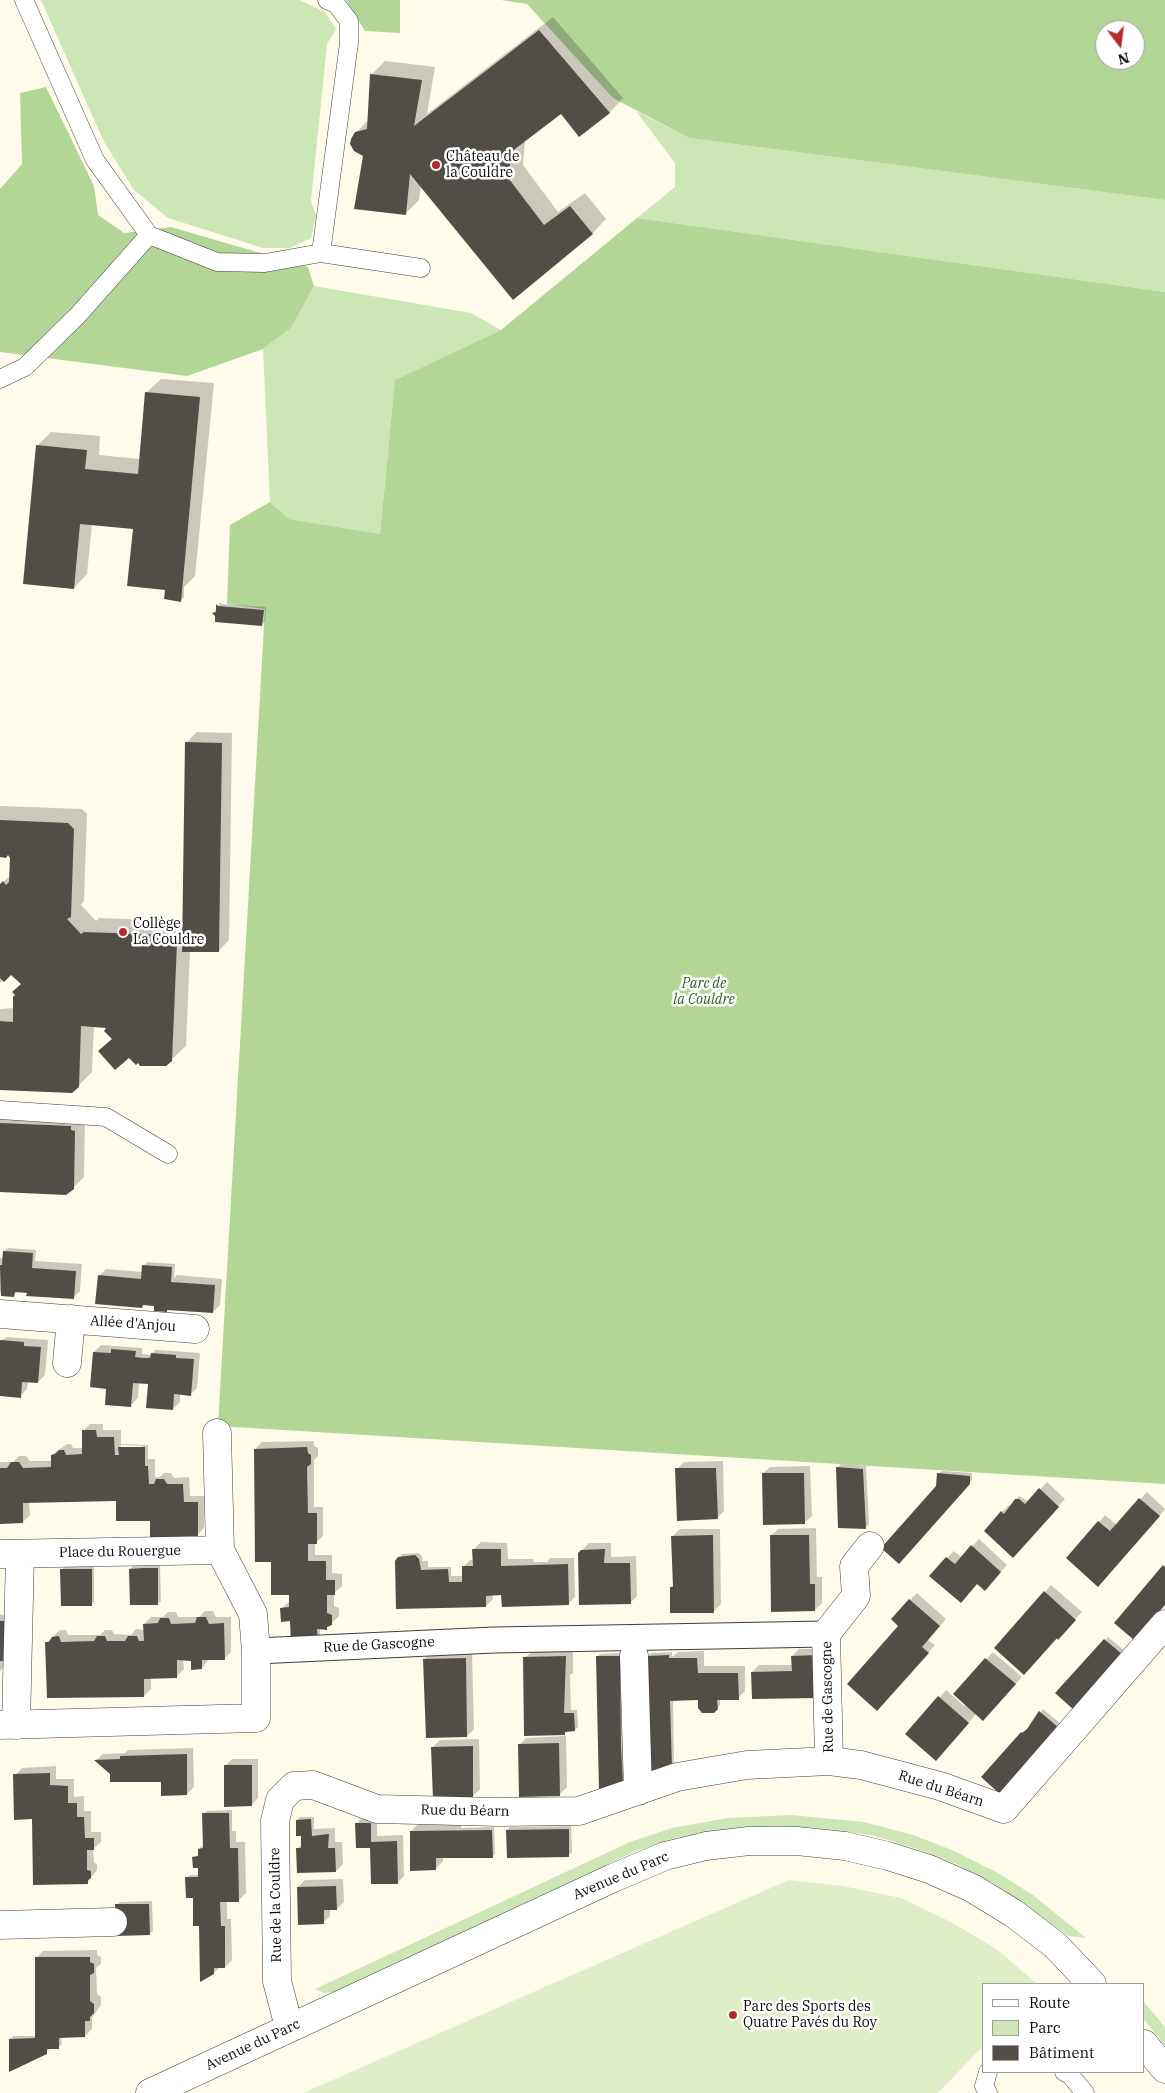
<!DOCTYPE html>
<html>
<head>
<meta charset="utf-8">
<style>
	body { margin:0 }
	#map { position:relative; width:1165px; height:2093px; overflow:hidden; background:#fefbea; font-family:"IBM Plex Serif",serif }
	canvas { display:block }
	.legend { position:absolute; left:982px; top:1983px; width:162px; height:90px; box-sizing:border-box; background:#fff; border:1px solid #9d9d9d; margin:0; padding:6px 9px; list-style:none; font-size:15px; color:#0b0b0b }
	.legend li { display:flex; align-items:center; gap:10px; height:25px }
	.legend b { width:25px; border:1px solid #9d9d9d }
	.north { position:absolute; left:1095px; top:20px; width:50px; height:50px; box-sizing:border-box; background:#fff; border:1px solid #9d9d9d; border-radius:50%; rotate:165deg; font-size:14px; font-weight:700; line-height:20px; text-align:center; color:#0b0b0b }
	.north::after { content:''; display:block; margin:auto; width:18px; height:22px; background:#b42a2c; clip-path:polygon(50% 0,100% 100%,50% 72%,0 100%) }
</style>
</head>
<body>
<div id="map">
<canvas width="1165" height="2093"></canvas>
<ul class="legend">
<li><b style="height:6px;background:#fff"></b>Route</li>
<li><b style="height:14px;background:#cde6b6"></b>Parc</li>
<li><b style="height:14px;background:#534d48"></b>Bâtiment</li>
</ul>
<div class="north">N</div>
</div>
<script>
const ctx = document.querySelector('canvas').getContext('2d');
ctx.lineJoin = 'round';
function paint(path, color) { ctx.fillStyle = color; ctx.fill(path, 'evenodd'); }
const toPath = rows => new Path2D(rows.map(r => 'M' + r).join(''));
function stroke(path, color, width, dash) { ctx.strokeStyle = color; ctx.lineWidth = width; ctx.lineCap = dash ? 'butt' : 'round'; ctx.setLineDash(dash || []); ctx.stroke(path); }
function write(font, color, halo, rows, align = 'center') {
  ctx.font = font + ' "IBM Plex Serif",serif'; ctx.lineWidth = 5; ctx.setLineDash([]); ctx.textBaseline = 'middle'; ctx.strokeStyle = halo; ctx.fillStyle = color; for (const [text, x, y, turn = 0] of rows) {
    ctx.save(); ctx.translate(x, y); ctx.rotate((+turn || 0) * Math.PI / 180); ctx.textAlign = isNaN(turn) ? turn : align; if (halo) ctx.strokeText(text, 0, 0); ctx.fillText(text, 0, 0); ctx.restore();
  }
}
paint(toPath([
	[41,0,299,0,325,12,336,29,327,44,311,201,316,216,311,238,290,248,263,248,168,218,134,190,104,142],
	[636,111,689,138,1165,200,1165,292,637,218,675,187,675,163],
	[314,286,471,313,501,330,395,380,380,534,289,519,270,502,263,349,291,328],
	[791,1815,864,1822,913,1835,952,1850,998,1873,1033,1895,1086,1938,1069,1936,995,1884,954,1863,923,1851,872,1835,817,1828,774,1826,711,1831,674,1838,636,1851,333,1992,324,1993,315,1989,630,1842,672,1828,728,1818],
	[1144,2002,1165,2027,1165,2045,1144,2020]
]), '#cde6b6');
paint(toPath([
	[346,0,400,0,400,33,365,31],
	[501,0,1165,0,1165,200,689,138,613,98,527,4],
	[1105,30,1135,30,1135,60,1105,60],
	[46,87,94,186,98,215,124,233,171,227,308,267,314,286,291,328,263,349,187,376,0,352,0,189,22,164,20,93],
	[637,218,1165,292,1165,1484,218,1426,265,609,227,604,230,525,270,502,289,519,380,534,395,380,501,330]
]), '#b1d696');
paint(toPath([
	[789,1880,843,1886,901,1898,951,1922,998,1950,1037,1984,984,1984,984,2045,938,2093,303,2093]
]), '#dfeec7');
paint(toPath([
	[553,17,623,98,610,112,580,136,561,112,525,140,523,165,558,212,585,193,606,219,593,233,513,298,421,185,419,200,405,214,364,155,356,133,368,120,371,75,385,61,435,67,427,114],
	[161,379,214,383,195,576,184,587,184,597,181,600,166,589,134,528,92,524,87,574,74,588,37,446,51,432,100,436,99,455,140,459,147,392],
	[220,602,222,604,266,607,265,622,261,625,214,613],
	[197,732,232,733,229,940,219,951,190,951,186,1046,171,1060,113,1038,108,1027,94,1025,92,1072,72,1092,0,1088,0,1009,14,1008,22,984,12,973,0,983,0,885,11,875,11,858,8,854,0,856,0,806,82,809,87,814,84,901,81,905,96,921,99,918,183,921,186,743],
	[0,1113,85,1121,84,1177,73,1188,0,1191],
	[8,1248,36,1250,35,1261,82,1264,80,1291,73,1298,17,1291,14,1296,0,1292,0,1258,4,1258,4,1251],
	[147,1262,175,1264,174,1278,177,1275,222,1279,220,1305,213,1312,168,1309,166,1311,156,1305,144,1304,142,1306,99,1276,106,1269,143,1272,144,1266],
	[7,1337,48,1340,45,1375,38,1382,28,1381,27,1389,20,1396,0,1395,0,1341],
	[101,1345,142,1348,142,1354,152,1355,155,1350,159,1350,200,1353,197,1388,190,1395,180,1394,180,1402,173,1409,150,1381,139,1383,138,1398,131,1405,107,1388,94,1352],
	[90,1424,103,1424,103,1430,121,1430,121,1444,148,1445,148,1459,155,1459,155,1477,160,1477,164,1473,171,1473,174,1478,189,1477,190,1496,204,1496,204,1528,197,1535,151,1520,117,1500,29,1502,30,1515,23,1522,0,1522,0,1462,13,1462,19,1456,26,1456,30,1461,52,1461,52,1455,67,1444,71,1444,73,1448,83,1448,83,1431],
	[121,1445,143,1446,143,1448,121,1448],
	[314,1441,314,1446,318,1448,318,1456,314,1460,314,1507,323,1507,323,1536,315,1543,315,1555,332,1555,332,1573,342,1574,342,1586,334,1593,334,1606,339,1608,339,1616,326,1628,320,1628,320,1639,291,1620,282,1608,290,1601,290,1594,272,1561,255,1449,262,1442],
	[723,1461,724,1511,717,1518,677,1469,684,1462],
	[841,1464,866,1466,869,1524,865,1528,838,1467],
	[810,1466,812,1516,805,1522,763,1473,770,1467],
	[942,1471,972,1473,972,1480,899,1562,938,1486,939,1474],
	[1047,1482,1065,1499,1020,1550,1002,1512,1009,1505,1010,1507,1019,1496,1029,1502],
	[1147,1492,1165,1509,1105,1578,1099,1522,1105,1515,1117,1525],
	[816,1528,817,1577,822,1577,822,1603,815,1610,771,1536,778,1529],
	[680,1529,720,1529,721,1604,714,1611,671,1587,674,1585,673,1536],
	[979,1539,1007,1565,992,1582,978,1583,947,1558,954,1551,962,1558],
	[481,1542,507,1543,508,1559,533,1559,534,1562,547,1562,550,1558,574,1558,575,1597,568,1604,502,1594,492,1594,493,1599,486,1606,396,1562,402,1554,418,1553,422,1556,422,1561,428,1561,428,1567,451,1567,451,1576,463,1576,463,1567,470,1560,474,1560,474,1549],
	[589,1543,611,1543,611,1557,636,1556,637,1596,630,1603,579,1553],
	[160,1565,161,1601,157,1604,130,1569,133,1566],
	[65,1566,94,1566,94,1602,91,1605,62,1570],
	[1051,1585,1082,1612,1031,1666,1045,1592],
	[917,1593,946,1619,928,1640,935,1645,884,1703,900,1626,910,1600],
	[205,1611,213,1611,216,1617,231,1617,231,1652,224,1659,209,1659,202,1668,192,1659,183,1659,184,1669,177,1676,151,1677,151,1689,144,1696,46,1643,60,1630,66,1630,68,1635,100,1635,105,1630,112,1630,114,1634,131,1635,136,1629,145,1630,144,1624,151,1617,163,1617,168,1612,176,1612,178,1617,199,1617],
	[0,1613,1,1615,17,1614,3,1659,3,1668,0,1671],
	[1108,1637,1124,1650,1077,1705,1057,1693],
	[573,1649,573,1673,570,1675,571,1710,577,1710,578,1727,575,1730,568,1730,564,1734,525,1658,532,1651],
	[799,1649,823,1649,825,1690,752,1672,759,1665,793,1665,792,1656],
	[704,1651,704,1666,745,1666,745,1691,738,1698,720,1699,720,1705,714,1711,699,1699,673,1699,674,1763,671,1767,648,1656,651,1653,672,1652,672,1657,678,1652],
	[431,1652,472,1652,474,1729,467,1736,424,1659],
	[993,1652,1022,1677,983,1720,976,1714,943,1752,907,1733,946,1690,964,1706,966,1704,955,1694],
	[622,1653,626,1778,623,1781,597,1657,600,1654],
	[1043,1709,1061,1724,1003,1790,1022,1733,1028,1730],
	[566,1736,567,1787,560,1794,519,1745,526,1738],
	[479,1739,480,1789,473,1796,433,1747,440,1740],
	[193,1748,194,1787,187,1794,162,1781,112,1774,96,1760,103,1754,125,1753,128,1750],
	[232,1759,258,1759,258,1798,251,1805,225,1766],
	[56,1766,56,1779,74,1779,74,1797,84,1796,84,1811,91,1811,91,1832,101,1832,101,1842,93,1849,94,1863,97,1864,97,1870,87,1883,33,1818,15,1775,22,1768],
	[232,1810,232,1831,236,1831,236,1842,245,1842,246,1893,239,1900,227,1900,227,1919,231,1919,232,1960,225,1967,220,1967,214,1973,194,1896,186,1878,190,1875,199,1875,199,1865,194,1857,204,1854,196,1855,199,1854,199,1849,204,1844,204,1814,207,1811],
	[300,1817,314,1817,314,1829,335,1828,335,1842,342,1842,343,1864,336,1871,297,1849,302,1844,302,1836,297,1820],
	[363,1817,377,1817,377,1836,403,1835,404,1876,397,1883,356,1824],
	[418,1824,461,1824,461,1828,494,1827,495,1854,492,1857,443,1857,443,1861,436,1868,411,1831],
	[571,1826,572,1852,568,1856,507,1830,510,1827],
	[343,1879,344,1902,337,1909,330,1909,330,1916,323,1923,298,1887,305,1880],
	[152,1901,153,1931,149,1934,117,1905,120,1902],
	[97,1950,97,1955,101,1957,101,1964,96,1968,97,1994,101,1997,101,2005,92,2018,92,2029,85,2036,61,2036,62,2044,58,2047,50,2048,46,2053,10,2040,13,2036,36,2036,36,1958,43,1951]
]), '#0003');
paint(toPath([
	[539,30,610,113,579,137,561,114,511,152,509,179,544,225,570,206,593,234,513,300,410,174,406,215,354,209,363,156,354,151,350,144,351,139,355,132,367,129,370,74,422,80,414,126],
	[145,392,200,397,181,602,164,599,165,590,127,586,133,529,80,524,74,589,23,584,36,445,87,450,85,469,138,474],
	[216,604,218,606,264,610,262,626,215,622,215,616,212,613,216,612],
	[185,742,222,743,219,952,182,952],
	[0,820,68,823,74,829,71,917,67,919,81,934,84,932,171,935,177,943,172,1061,166,1066,140,1066,138,1063,136,1065,129,1058,115,1070,98,1051,112,1039,104,1031,106,1028,81,1026,79,1087,72,1093,0,1090,0,1021,13,1022,13,997,15,995,12,992,21,984,11,975,4,982,0,978,0,884,3,881,6,885,9,882,10,858,8,855,6,858,0,857],
	[0,1123,71,1126,71,1130,75,1131,74,1189,66,1195,0,1192],
	[3,1251,33,1253,32,1268,76,1271,74,1299,26,1296,27,1293,15,1292,14,1297,1,1296,0,1265,2,1265],
	[142,1265,172,1267,171,1282,215,1285,213,1313,167,1310,167,1312,154,1311,154,1306,143,1305,142,1308,95,1304,98,1275,141,1279],
	[0,1340,24,1342,24,1346,41,1347,38,1383,22,1382,21,1398,0,1396],
	[111,1349,136,1351,135,1357,143,1358,150,1358,151,1353,176,1355,176,1358,194,1359,191,1396,174,1394,173,1410,146,1408,148,1384,133,1383,131,1407,105,1405,106,1389,90,1387,93,1352,111,1353],
	[82,1430,96,1430,97,1437,114,1437,115,1455,119,1455,118,1447,145,1447,145,1466,148,1466,149,1484,154,1484,156,1479,164,1479,167,1484,183,1484,184,1502,198,1502,198,1536,150,1538,150,1521,116,1521,116,1501,23,1503,23,1523,0,1524,0,1468,7,1468,11,1462,19,1462,23,1468,51,1467,51,1455,55,1454,59,1450,64,1450,66,1455,82,1454],
	[307,1447,308,1453,311,1455,311,1464,307,1467,308,1513,317,1513,317,1544,308,1544,308,1561,326,1561,326,1580,335,1580,335,1595,327,1595,327,1613,332,1615,332,1625,327,1627,327,1630,317,1629,318,1644,291,1644,290,1621,281,1622,280,1608,289,1607,289,1595,271,1595,271,1562,255,1562,254,1449],
	[836,1467,863,1469,866,1529,838,1528],
	[675,1468,716,1468,718,1519,677,1521],
	[762,1473,804,1473,805,1524,763,1525],
	[937,1473,970,1476,970,1484,899,1564,881,1548,936,1486],
	[1039,1488,1059,1507,1013,1558,984,1531,1001,1511,1004,1514,1015,1499,1019,1499,1025,1504],
	[1139,1498,1160,1516,1098,1587,1066,1558,1098,1521,1110,1531],
	[713,1535,714,1613,670,1613,670,1587,673,1587,671,1536],
	[770,1535,809,1535,810,1584,815,1584,815,1611,771,1612],
	[971,1545,1001,1572,985,1591,977,1584,961,1603,929,1576,946,1557,955,1564],
	[472,1549,501,1549,501,1566,568,1564,569,1605,502,1607,501,1595,486,1596,486,1607,396,1609,395,1561,398,1557,415,1555,419,1559,421,1570,448,1569,449,1582,462,1582,462,1566,473,1566],
	[605,1549,604,1563,630,1563,631,1604,579,1605,578,1553,581,1550],
	[1163,1565,1165,1567,1165,1605,1134,1640,1114,1623],
	[143,1568,158,1568,158,1605,130,1605,129,1569],
	[60,1569,92,1569,92,1606,61,1606],
	[1044,1591,1076,1620,1058,1640,1057,1638,1024,1675,994,1648],
	[909,1599,940,1626,922,1647,929,1653,877,1711,847,1684,898,1626,891,1619],
	[197,1617,206,1617,209,1624,224,1623,225,1660,202,1660,202,1669,191,1670,191,1661,177,1660,177,1678,144,1679,144,1697,47,1698,45,1642,49,1642,52,1637,59,1636,61,1642,94,1641,97,1636,105,1636,107,1641,125,1641,128,1636,137,1636,139,1641,144,1641,143,1624,158,1623,160,1618,169,1618,171,1624,195,1623],
	[0,1621,10,1621,10,1661,0,1661],
	[1104,1639,1122,1654,1074,1710,1055,1693],
	[669,1655,669,1658,697,1658,698,1673,738,1673,739,1700,717,1700,718,1709,714,1713,702,1713,698,1708,698,1700,670,1701,672,1768,650,1772,647,1656],
	[817,1655,819,1698,752,1699,751,1672,792,1671,791,1656],
	[566,1656,564,1713,574,1713,575,1731,565,1732,565,1735,524,1736,523,1657],
	[596,1656,620,1656,621,1747,623,1782,599,1792],
	[466,1658,467,1737,426,1738,423,1659],
	[985,1658,1016,1684,983,1721,953,1694],
	[938,1696,969,1723,936,1761,905,1734],
	[1039,1711,1059,1728,1000,1794,981,1777,1021,1732,1022,1733,1027,1729],
	[559,1743,560,1796,519,1797,518,1744],
	[473,1746,473,1798,433,1799,431,1747],
	[187,1754,187,1795,161,1796,161,1782,110,1782,110,1774,94,1760,120,1759,120,1756],
	[224,1765,252,1765,252,1806,224,1807],
	[50,1773,50,1785,68,1786,68,1803,77,1803,77,1817,84,1817,85,1838,94,1838,94,1850,87,1850,87,1870,91,1871,91,1878,88,1880,88,1884,33,1885,32,1819,14,1820,13,1774],
	[202,1813,229,1813,230,1848,238,1848,239,1902,220,1902,221,1926,225,1926,225,1968,214,1968,214,1974,200,1982,199,1926,193,1926,193,1898,186,1898,185,1877,198,1877,198,1868,193,1868,192,1857,198,1856,198,1849,203,1848],
	[311,1819,312,1836,329,1834,328,1848,335,1848,336,1872,297,1873,296,1848,301,1848,301,1836,296,1836,296,1820],
	[355,1823,371,1823,371,1842,397,1841,398,1884,371,1884,370,1848,356,1848],
	[569,1829,569,1857,507,1858,506,1830],
	[492,1830,493,1858,436,1858,436,1870,410,1871,410,1831],
	[336,1886,337,1910,324,1910,324,1924,298,1925,297,1887],
	[115,1904,149,1904,150,1935,116,1936],
	[35,1957,90,1957,90,1962,94,1964,94,1973,90,1975,90,2001,94,2004,94,2013,90,2017,90,2021,85,2021,85,2037,59,2038,59,2049,47,2049,47,2054,9,2072,9,2039,35,2038]
]), '#534d48');
const service = toPath([
	[24,0,95,160,149,235],
	[321,253,421,268],
	[0,379,25,367,78,315,149,235,217,262,265,263,321,253,349,43,349,21,336,4,327,0],
	[0,1110,106,1117,168,1154],
	[988,2072,984,2086,988,2093],
	[1064,2072,1070,2075,1085,2093]
]);
const pedestrian = toPath([
	[256,1651,494,1640,826,1634]
]);
const minor = toPath([
	[0,1314,195,1329],
	[67,1363,71,1319],
	[0,1554,220,1550],
	[634,1656,638,1791],
	[0,1725,256,1718,256,1651,253,1614,220,1550,217,1433],
	[16,1725,20,1554],
	[829,1761,826,1634,856,1596,854,1566,870,1546],
	[0,1925,113,1922],
	[289,2027,277,1981,275,1821,280,1800,294,1786,313,1785,377,1809,498,1812,579,1811,677,1777,747,1765,829,1761,861,1765,940,1786,1004,1809,1165,1624]
]);
const tertiary = toPath([
	[1144,2044,1165,2069],
	[150,2093,613,1878,665,1856,706,1846,749,1841,797,1841,845,1846,888,1856,929,1869,972,1888,1013,1913,1055,1945,1092,1984]
]);
stroke(service, '#3e3e3e', 19);
stroke(pedestrian, '#3e3e3e', 27);
stroke(minor, '#3e3e3e', 29);
stroke(tertiary, '#3e3e3e', 29);
stroke(service, '#fff', 18);
stroke(pedestrian, '#fff', 25);
stroke(minor, '#fff', 28);
stroke(tertiary, '#fff', 28);
for (const [x, y, r, color] of [
	[436,165,5,"#b42a2c"],
	[123,932,5,"#b42a2c"],
	[733,2015,5,"#b42a2c"]
]) { const dot = new Path2D(); dot.arc(x, y, r, 0, 2 * Math.PI); ctx.fillStyle = color; ctx.fill(dot); stroke(dot, '#fff', 2); }
write('14px', '#0b0b0b', '#fff', [
	["Château de",446,157],
	["la Couldre",446,173],
	["Collège",133,924],
	["La Couldre",133,940],
	["Parc des Sports des",743,2007],
	["Quatre Pavés du Roy",743,2023]
], 'left');
write('italic 14px', '#2a5f1f', '#fff', [
	["Parc de",704,984],
	["la Couldre",704,1000]
]);
write('14px', '#0b0b0b', '#fff', [
	["Allée d'Anjou",133,1324,4],
	["Place du Rouergue",120,1552,-1],
	["Rue de Gascogne",379,1645,-3],
	["Rue de Gascogne",828,1697,-91],
	["Rue du Béarn",941,1789,18],
	["Rue du Béarn",465,1811,1],
	["Avenue du Parc",621,1876,-23],
	["Rue de la Couldre",276,1905,-91],
	["Avenue du Parc",253,2045,-25]
]);
</script>
</body>
</html>
